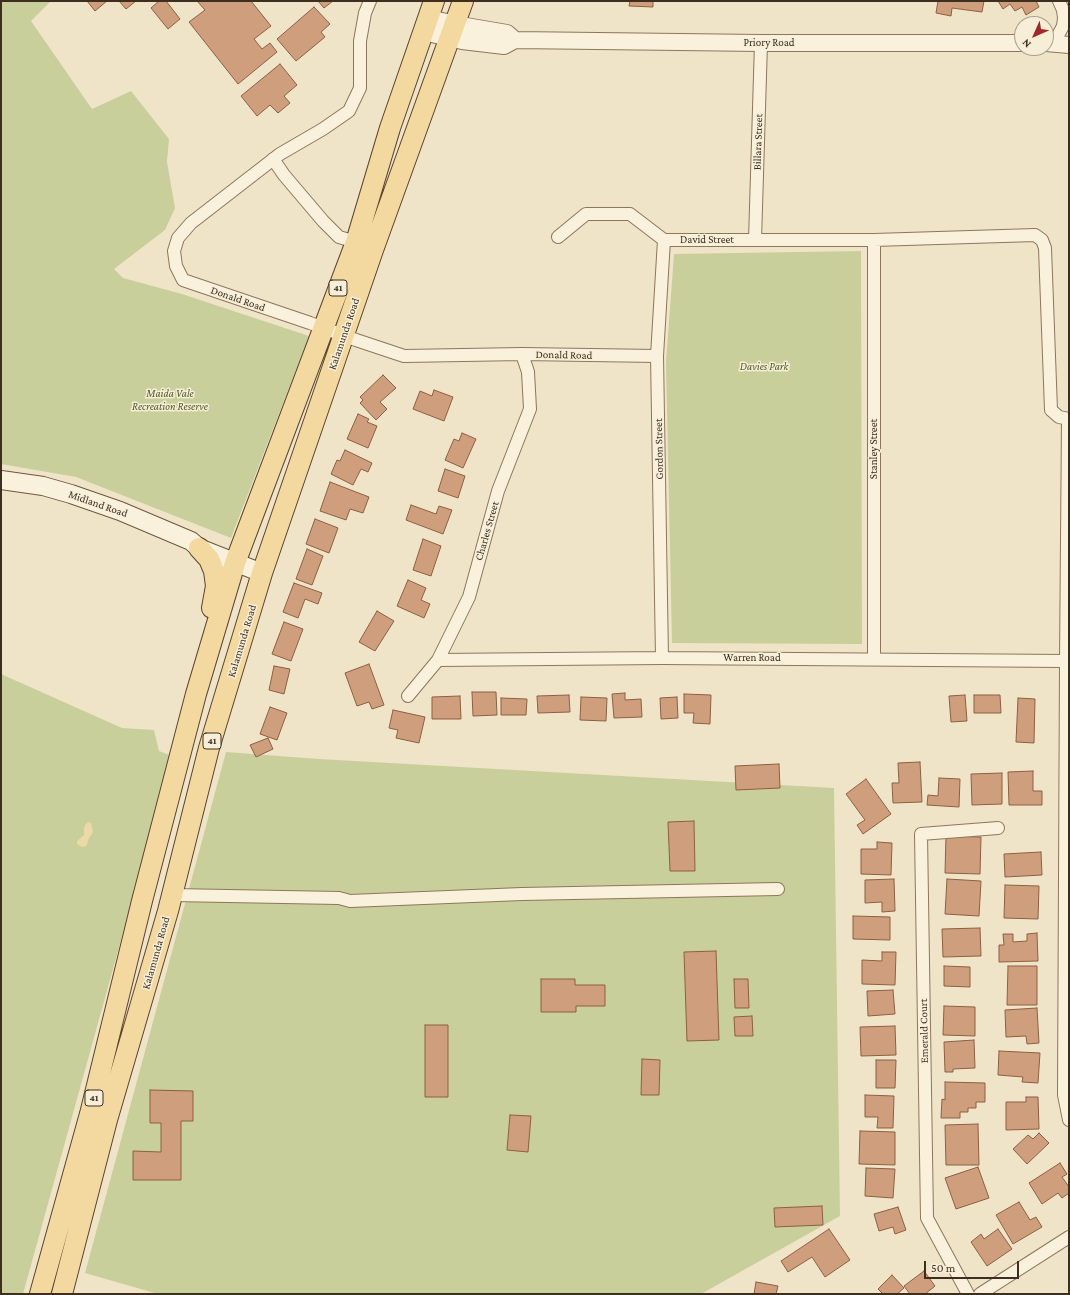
<!DOCTYPE html>
<html>
<head>
<meta charset="utf-8">
<style>
	body { margin:0 }
	#map { position:relative; width:1070px; height:1295px; overflow:hidden; background:#f0e4c8; font-family:"Crimson Pro",serif }
	canvas { display:block }
	.frame { position:absolute; inset:0; border:2px solid #3d2e20; pointer-events:none }
	.north { position:absolute; left:1014px; top:16px; width:40px; height:40px; box-sizing:border-box; background:#f7eed8; border:1px solid #ada18e; border-radius:50%; rotate:225deg; font-size:11px; font-weight:700; line-height:16px; text-align:center; color:#3d2e20 }
	.north::after { content:''; display:block; margin:auto; width:14px; height:18px; background:#9e2a2b; clip-path:polygon(50% 0,100% 100%,50% 72%,0 100%) }
	.scale { position:absolute; left:924px; top:1261px; width:95px; height:18px; box-sizing:border-box; border:2px solid #3d2e20; border-top:0; padding-left:5px; font-size:12px; line-height:14px; white-space:nowrap; color:#3d2e20; -webkit-text-stroke:3px #f7eed8; paint-order:stroke }
</style>
</head>
<body>
<div id="map">
<canvas width="1070" height="1295"></canvas>
<div class="frame"></div>
<div class="north">N</div>
<div class="scale">50 m</div>
</div>
<script>
const ctx = document.querySelector('canvas').getContext('2d');
ctx.lineJoin = 'round';
function paint(path, color) { ctx.fillStyle = color; ctx.fill(path, 'evenodd'); }
const toPath = rows => new Path2D(rows.map(r => 'M' + r).join(''));
function stroke(path, color, width, dash) { ctx.strokeStyle = color; ctx.lineWidth = width; ctx.lineCap = dash ? 'butt' : 'round'; ctx.setLineDash(dash || []); ctx.stroke(path); }
function write(font, color, halo, rows, align = 'center') {
  ctx.font = font + ' "Crimson Pro",serif'; ctx.lineWidth = 3; ctx.setLineDash([]); ctx.textBaseline = 'middle'; ctx.strokeStyle = halo; ctx.fillStyle = color; for (const [text, x, y, turn = 0] of rows) {
    ctx.save(); ctx.translate(x, y); ctx.rotate((+turn || 0) * Math.PI / 180); ctx.textAlign = isNaN(turn) ? turn : align; if (halo) ctx.strokeText(text, 0, 0); ctx.fillText(text, 0, 0); ctx.restore();
  }
}
paint(toPath([
	[1,1,51,1,31,21,92,109,131,91,169,139,167,162,175,208,165,230,114,269,123,278,182,294,309,336,231,538,76,477,1,464],
	[861,251,862,644,672,643,666,362,674,254],
	[1,674,122,728,154,730,159,751,172,756,23,1294,1,1294],
	[226,752,319,759,834,788,840,1216,701,1294,158,1294,85,1273]
]), '#c9cf9b');
paint(toPath([
	[88,822,91,823,93,832,88,840,87,845,84,847,80,846,77,844,77,841,84,835,84,829,85,825]
]), '#ecd9a5');
const building = toPath([
	[87,1,107,1,95,11,87,1],
	[119,1,136,1,126,9,119,1],
	[159,1,166,1,180,19,168,29,151,8,159,1],
	[197,1,251,1,271,26,254,39,262,49,270,43,277,52,238,84,189,22,205,10,197,1],
	[318,1,333,1,324,8,318,1],
	[630,1,653,1,653,7,629,6,630,1],
	[938,1,984,1,982,12,952,8,951,16,936,13,938,1],
	[998,1,1036,1,1039,7,1026,15,1022,7,1015,11,1010,4,1003,9,998,1],
	[314,7,330,24,321,32,325,37,296,61,277,39,314,7],
	[280,64,297,85,284,96,290,103,278,113,270,105,257,116,241,96,280,64],
	[383,375,396,388,380,402,387,409,376,420,360,403,363,400,360,397,383,375],
	[434,390,453,397,444,421,413,409,420,391,432,396,434,390],
	[358,414,369,419,367,422,377,426,368,448,347,439,358,414],
	[462,433,476,439,463,468,445,460,454,439,459,441,462,433],
	[345,450,372,463,368,472,361,469,353,485,331,474,337,460,340,461,345,450],
	[445,469,465,476,458,498,438,491,445,469],
	[330,482,369,497,363,513,350,509,346,520,320,511,330,482],
	[411,505,436,514,439,506,452,510,443,534,406,520,411,505],
	[315,519,338,528,329,553,306,544,315,519],
	[423,539,441,546,431,576,413,570,423,539],
	[307,549,323,556,312,585,296,579,307,549],
	[408,580,426,588,421,600,430,604,424,618,397,606,408,580],
	[294,583,322,593,318,604,305,599,298,618,283,612,294,583],
	[377,611,394,621,375,651,359,642,377,611],
	[284,622,303,629,291,661,272,654,284,622],
	[369,664,384,705,372,709,369,702,357,706,345,673,369,664],
	[274,666,290,669,284,694,269,690,274,666],
	[472,692,496,692,497,715,473,716,472,692],
	[625,693,625,700,641,699,642,717,614,718,612,694,625,693],
	[684,694,711,695,710,724,693,723,694,713,684,713,684,694],
	[569,695,570,712,538,713,537,696,569,695],
	[965,695,967,721,951,722,949,696,965,695],
	[974,695,1000,695,1001,713,974,713,974,695],
	[460,696,461,719,432,719,432,697,460,696],
	[581,697,607,698,606,721,580,720,581,697],
	[677,697,678,718,661,719,660,698,677,697],
	[501,698,527,699,526,715,501,715,501,698],
	[1018,698,1035,699,1034,743,1016,742,1018,698],
	[270,707,287,713,277,740,260,734,270,707],
	[393,710,425,717,419,743,396,738,398,730,389,728,393,710],
	[268,738,273,749,256,757,250,745,268,738],
	[920,762,922,802,893,803,892,783,899,783,898,763,920,762],
	[779,764,780,788,736,790,735,766,779,764],
	[1033,771,1033,791,1042,791,1042,805,1009,805,1008,772,1033,771],
	[1002,773,1002,804,972,805,971,774,1002,773],
	[939,778,960,779,959,807,927,805,928,795,938,796,939,778],
	[866,779,891,814,863,834,857,825,865,820,846,794,866,779],
	[694,821,695,871,670,871,668,822,694,821],
	[946,836,981,837,980,874,945,873,946,836],
	[877,842,892,843,891,875,861,874,861,849,877,849,877,842],
	[1041,852,1042,875,1005,877,1004,854,1041,852],
	[894,879,895,911,882,912,882,902,865,903,865,880,894,879],
	[947,879,981,881,979,916,945,914,947,879],
	[1005,885,1039,886,1038,919,1004,918,1005,885],
	[853,916,890,917,890,940,853,939,853,916],
	[980,928,981,956,943,957,942,929,980,928],
	[1037,933,1038,961,999,962,999,945,1004,945,1003,934,1013,934,1013,942,1027,941,1027,934,1037,933],
	[716,951,719,1040,687,1041,684,952,716,951],
	[882,952,896,952,895,985,862,984,862,960,882,961,882,952],
	[944,966,970,967,970,987,944,986,944,966],
	[1008,966,1037,966,1037,1005,1007,1005,1008,966],
	[541,979,575,979,575,985,605,985,605,1006,576,1006,576,1012,541,1012,541,979],
	[734,979,748,979,749,1008,735,1008,734,979],
	[893,990,895,1014,868,1016,867,991,893,990],
	[944,1006,975,1007,975,1036,943,1035,944,1006],
	[1037,1008,1039,1043,1027,1044,1026,1036,1006,1037,1005,1010,1037,1008],
	[752,1016,753,1036,735,1036,734,1017,752,1016],
	[425,1025,448,1025,448,1097,425,1097,425,1025],
	[895,1026,896,1055,861,1056,860,1027,895,1026],
	[974,1040,975,1068,953,1069,953,1072,945,1072,944,1042,974,1040],
	[999,1051,1040,1053,1038,1083,1022,1082,1023,1077,998,1075,999,1051],
	[642,1059,660,1060,659,1095,641,1095,642,1059],
	[876,1060,896,1060,895,1088,876,1088,876,1060],
	[945,1082,985,1083,985,1102,976,1102,976,1108,968,1108,968,1112,960,1112,960,1118,941,1118,942,1099,945,1100,945,1082],
	[150,1090,193,1091,193,1121,181,1121,181,1180,133,1180,133,1151,161,1152,161,1123,150,1123,150,1090],
	[865,1095,894,1096,893,1128,877,1128,878,1117,865,1117,865,1095],
	[1026,1097,1038,1097,1039,1129,1006,1130,1006,1102,1026,1102,1026,1097],
	[510,1115,531,1116,528,1152,507,1150,510,1115],
	[978,1124,979,1165,946,1165,945,1125,978,1124],
	[860,1131,895,1132,895,1165,859,1164,860,1131],
	[1039,1133,1049,1143,1027,1164,1013,1149,1028,1135,1033,1139,1039,1133],
	[1060,1163,1067,1174,1062,1177,1069,1187,1069,1193,1062,1198,1058,1193,1042,1204,1029,1183,1060,1163],
	[978,1167,989,1198,956,1209,945,1178,978,1167],
	[866,1168,895,1169,893,1198,865,1196,866,1168],
	[1019,1202,1030,1220,1036,1217,1042,1227,1013,1244,996,1215,1019,1202],
	[822,1206,823,1225,775,1227,774,1208,822,1206],
	[898,1207,906,1230,895,1234,893,1227,879,1231,874,1214,898,1207],
	[829,1229,850,1260,825,1277,812,1257,788,1272,781,1261,829,1229],
	[998,1229,1012,1249,987,1266,971,1242,981,1234,984,1239,998,1229],
	[924,1271,935,1286,925,1294,910,1294,904,1286,924,1271],
	[892,1275,904,1288,897,1294,883,1294,878,1289,892,1275],
	[756,1282,778,1286,776,1294,754,1294,756,1282]
]);
paint(building, '#cf9f7d');
stroke(building, '#8d5f41', 1);
const minor = toPath([
	[370,1,365,13,360,41,360,88,349,111,323,129,280,154,191,223,178,238,174,251,176,266,183,280,310,323,356,340,404,356,522,354,657,356],
	[1054,43,1063,26,1064,18,1063,10,1059,1],
	[273,159,284,175,323,221,339,237,356,242],
	[558,237,586,214,630,214,664,240,874,240,1035,235,1042,240,1045,248,1051,410,1059,417,1069,419],
	[755,240,761,43],
	[874,240,874,659],
	[1068,419,1066,661,1064,1095,1069,1120],
	[662,658,657,356,664,240],
	[438,660,662,658,1066,661],
	[408,696,438,660,469,597,498,491,530,409,528,372,522,354],
	[172,895,339,898,350,901,522,894,778,889],
	[968,1294,927,1218,921,834,998,828],
	[980,1294,1069,1237]
]);
const tertiary = toPath([
	[428,18,466,26,507,33,515,40],
	[423,32,462,41,504,46,515,40,761,43,1022,43],
	[1046,43,1069,45]
]);
const secondary = toPath([
	[1,480,43,486,71,494,120,511,191,541,199,548,262,573]
]);
const primary = toPath([
	[199,548,209,559,214,571,216,586,212,608],
	[40,1294,90,1114,142,901,196,694,235,563,356,242,390,128,434,1],
	[62,1294,107,1120,168,911,209,748,262,573,373,250,463,1]
]);
stroke(minor, '#8d765c', 14);
stroke(tertiary, '#8d765c', 18);
stroke(secondary, '#6f573f', 20);
stroke(primary, '#5b4430', 22);
stroke(minor, '#faf1dc', 12);
stroke(tertiary, '#faf1dc', 16);
stroke(secondary, '#faf1dc', 18);
stroke(primary, '#f3d9a0', 20);
for (const [x, y, w] of [
	[338,288,18],
	[212,741,18],
	[94,1098,18]
]) { const box = new Path2D(); box.roundRect(x - w / 2, y - 8, w, 16, 3); ctx.fillStyle = '#f7eed8'; ctx.fill(box); stroke(box, '#3d2e20', 1); }
write('bold 10px', '#3d2e20', null, [
	["41",338,288],
	["41",212,741],
	["41",94,1098]
]);
write('11px', '#3d2e20', '#f7eed8', [
	["Priory Road",769,43],
	["Billara Street",758,142,-88],
	["David Street",707,240],
	["Donald Road",238,299,19],
	["Kalamunda Road",344,334,-71],
	["Donald Road",564,355,1],
	["Gordon Street",659,449,-91],
	["Stanley Street",874,449,-90],
	["Midland Road",98,504,19],
	["Charles Street",487,531,-74],
	["Kalamunda Road",242,641,-73],
	["Warren Road",752,658],
	["Kalamunda Road",156,953,-74],
	["Emerald Court",924,1031,-91]
]);
write('italic 11px', '#4d5a26', '#f7eed8', [
	["Davies Park",764,367],
	["Maida Vale",170,394],
	["Recreation Reserve",170,407]
]);
</script>
</body>
</html>
